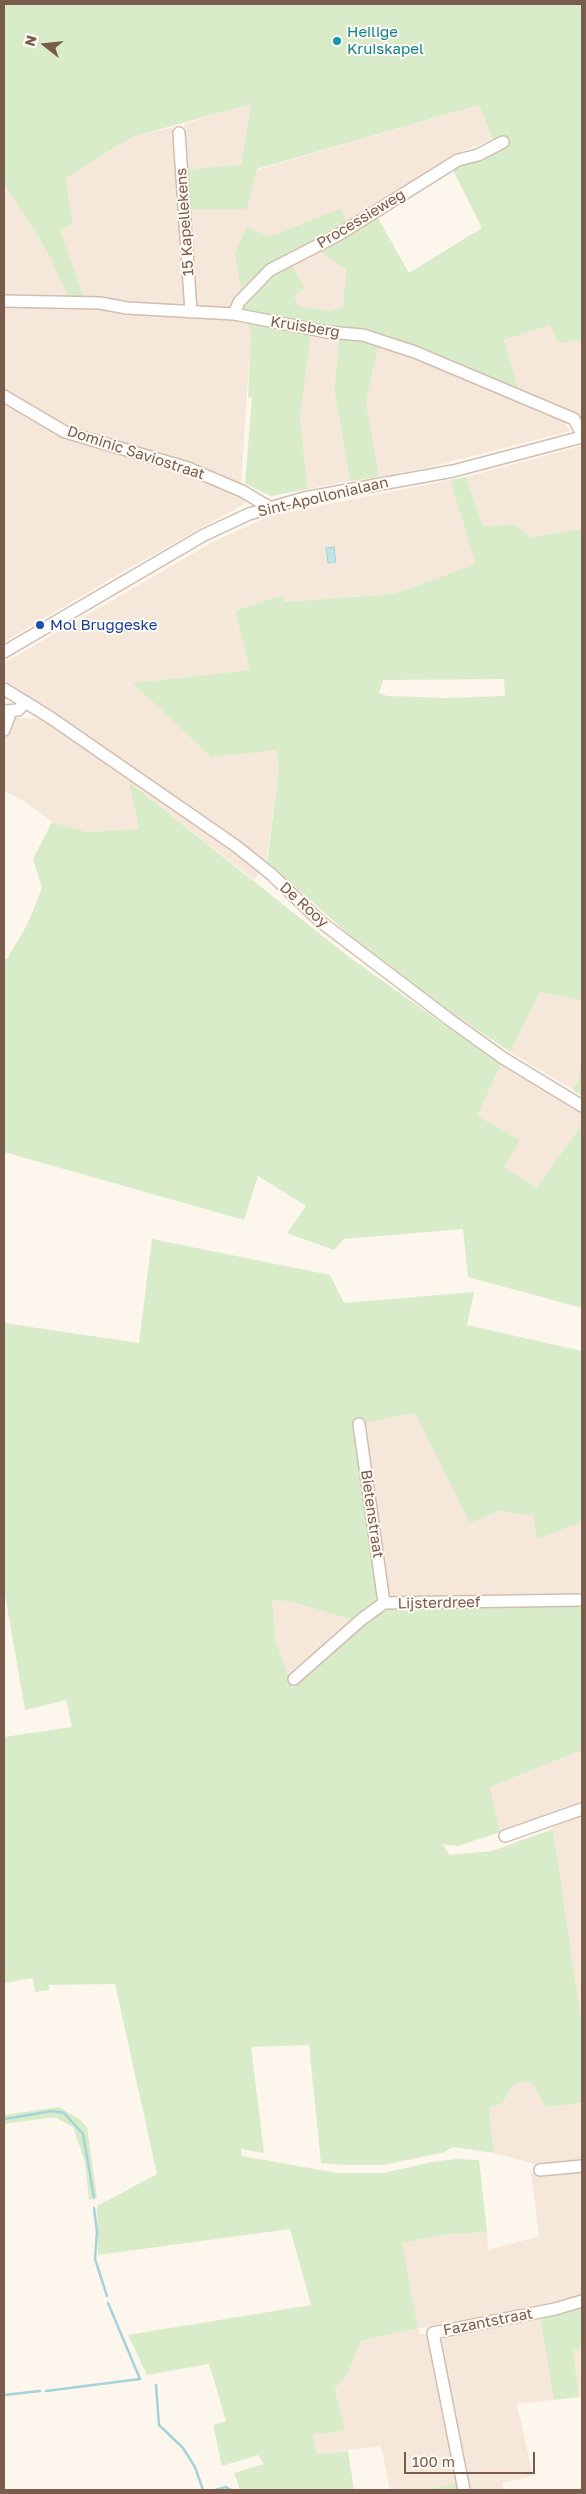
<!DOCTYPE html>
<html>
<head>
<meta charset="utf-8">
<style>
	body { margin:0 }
	#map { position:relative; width:586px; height:2494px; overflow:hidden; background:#fdf6ec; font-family:"Golos Text",sans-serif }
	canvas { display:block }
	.frame { position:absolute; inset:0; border:5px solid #7a5c4d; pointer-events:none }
	.north { position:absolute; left:20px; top:20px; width:50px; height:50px; -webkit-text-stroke:4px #fffaf3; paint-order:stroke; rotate:286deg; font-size:14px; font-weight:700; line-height:20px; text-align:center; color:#7a5c4d }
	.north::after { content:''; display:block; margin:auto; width:18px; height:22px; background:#7a5c4d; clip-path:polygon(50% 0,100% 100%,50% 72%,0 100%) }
	.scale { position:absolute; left:404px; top:2452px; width:131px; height:22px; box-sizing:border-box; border:2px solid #7a5c4d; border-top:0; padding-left:6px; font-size:15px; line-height:18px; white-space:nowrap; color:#7a5c4d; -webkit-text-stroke:4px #fffaf3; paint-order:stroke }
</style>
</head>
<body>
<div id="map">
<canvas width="586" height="2494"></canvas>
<div class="frame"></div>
<div class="north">N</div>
<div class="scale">100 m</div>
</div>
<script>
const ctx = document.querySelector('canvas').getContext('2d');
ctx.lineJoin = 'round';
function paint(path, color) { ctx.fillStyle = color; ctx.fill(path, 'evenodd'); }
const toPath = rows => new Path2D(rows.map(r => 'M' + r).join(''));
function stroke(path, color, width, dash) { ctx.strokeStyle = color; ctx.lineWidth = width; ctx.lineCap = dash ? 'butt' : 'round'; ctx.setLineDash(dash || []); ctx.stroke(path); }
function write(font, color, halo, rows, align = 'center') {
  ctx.font = font + ' "Golos Text",sans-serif'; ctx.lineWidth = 4; ctx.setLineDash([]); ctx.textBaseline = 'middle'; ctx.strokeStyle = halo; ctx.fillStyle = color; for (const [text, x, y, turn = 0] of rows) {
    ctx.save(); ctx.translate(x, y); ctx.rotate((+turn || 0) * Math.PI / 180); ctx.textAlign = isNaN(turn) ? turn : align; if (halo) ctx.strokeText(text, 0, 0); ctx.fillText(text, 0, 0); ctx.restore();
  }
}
paint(toPath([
	[252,103,241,165,187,169,184,124],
	[479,105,492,140,452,155,347,224,341,208,269,237,242,294,229,309,198,306,194,302,190,209,246,209,257,170],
	[174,127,187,305,129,306,85,300,60,230,73,224,66,178,132,137],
	[4,183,45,248,70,300,4,298],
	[319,251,346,270,343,306,328,311,299,306,293,296,290,264],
	[4,304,67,306,247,320,251,333,241,484,180,461,68,429,4,392],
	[550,325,558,343,582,340,582,421,580,416,519,391,504,340],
	[311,333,340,335,334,390,350,481,308,489,300,419],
	[379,343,564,422,571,431,425,468,379,477,366,402],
	[4,400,51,429,226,488,245,497,246,501,244,504,124,571,4,642],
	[582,446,582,529,529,537,513,524,483,526,466,477],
	[450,480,477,564,393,594,284,602,282,595,235,611,251,670,134,683,211,757,276,749,279,769,266,862,254,880,130,783,139,829,87,832,52,822,25,802,4,791,4,717,42,719,47,710,4,681,4,663,211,543,269,516],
	[540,992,582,1001,582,1059,578,1081,572,1089,510,1052],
	[501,1065,582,1114,582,1124,537,1188,504,1167,477,1116],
	[415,1413,470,1523,501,1511,533,1516,537,1539,582,1522,582,1595,389,1599,364,1423],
	[272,1600,287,1601,354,1620,287,1677,276,1641],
	[582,1750,582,1805,500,1832,490,1787],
	[582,1813,582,2025,553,1829,551,1824],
	[522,2081,532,2083,545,2107,582,2103,582,2161,538,2165,494,2153,489,2108,502,2104,512,2087],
	[582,2170,582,2299,445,2327,418,2328,420,2334,430,2335,459,2483,425,2490,390,2490,381,2446,317,2454,313,2435,345,2430,335,2389,348,2373,361,2341,418,2328,401,2243,442,2235,487,2232,488,2250,539,2236,531,2173],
	[540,2315,554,2400,517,2404,533,2476,502,2483,504,2490,470,2490,440,2342,447,2333],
	[582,2348,582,2397,579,2397,573,2350]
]), '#f5e8da');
paint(toPath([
	[4,4,582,4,582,340,558,343,550,325,504,340,519,391,409,347,241,310,241,305,259,285,290,264,305,287,294,296,299,306,328,311,343,306,346,270,319,251,378,218,409,273,482,228,452,168,496,149,479,105,257,169,247,209,190,209,187,169,241,165,251,104,132,137,66,178,73,224,60,230,85,300,70,300,45,248,4,183],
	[341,208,347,224,269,265,242,294,235,253,247,227,269,237],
	[247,320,311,333,300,419,308,489,271,496,245,484,252,397,248,398,251,333],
	[340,335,379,343,366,402,379,477,350,481,334,390],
	[466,477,483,526,514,524,530,537,582,529,582,1001,540,992,510,1052,436,1002,363,947,267,862,279,769,276,750,211,757,133,683,250,670,235,611,282,595,284,602,393,594,476,564,450,480],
	[504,679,505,696,444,698,387,696,379,693,383,680],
	[129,782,349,957,501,1065,477,1116,520,1140,504,1167,537,1188,582,1124,582,1308,468,1277,463,1229,344,1239,334,1250,287,1233,306,1206,258,1176,244,1220,4,1152,4,959,7,959,27,925,42,888,33,859,52,822,87,832,139,829],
	[582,1059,582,1096,572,1089,578,1081],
	[152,1239,330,1275,344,1303,474,1292,467,1325,582,1351,582,1522,537,1539,533,1516,501,1511,470,1523,415,1413,364,1423,379,1591,375,1602,354,1620,287,1601,272,1600,276,1641,292,1688,382,1610,582,1605,582,1750,490,1787,500,1832,458,1846,442,1844,450,1855,492,1851,553,1829,582,2025,582,2103,545,2107,532,2083,522,2081,512,2087,502,2104,489,2108,494,2153,453,2147,445,2152,383,2165,347,2165,321,2163,309,2045,251,2047,264,2153,241,2149,242,2156,337,2173,384,2173,432,2162,457,2159,479,2160,487,2232,442,2235,402,2243,418,2328,361,2341,348,2373,335,2389,345,2430,313,2435,317,2454,348,2451,354,2490,240,2490,234,2473,264,2464,258,2455,222,2466,213,2425,226,2421,209,2364,147,2375,128,2335,311,2305,290,2229,98,2255,97,2206,157,2174,115,1984,49,1985,49,1990,35,1992,33,1978,4,1983,4,1737,72,1727,66,1700,25,1710,4,1589,4,1323,139,1343],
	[59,2107,79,2119,87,2127,97,2197,89,2200,85,2162,73,2127,55,2117,4,2124,4,2115],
	[582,2305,582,2348,573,2350,579,2397,554,2400,540,2315],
	[459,2483,460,2490,425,2490]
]), '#d8ecc9');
const water = toPath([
	[334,547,336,562,328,563,326,548,334,547]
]);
paint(water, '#bfe3e8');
stroke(water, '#a5d3da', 1);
stroke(toPath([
	[4,2119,52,2111,64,2113,83,2134,94,2198],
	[94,2208,97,2232,95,2259,107,2296],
	[156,2385,159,2425,183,2448,195,2467,203,2490],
	[46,2391,140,2379,108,2303],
	[4,2395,40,2391],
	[215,2490,226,2487,231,2490]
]), '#a5d3da', 2.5);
const minor = toPath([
	[179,133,191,312],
	[4,301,100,303,127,308,234,314,327,332,363,335,415,352,574,419,582,434],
	[234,314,239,302,270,270,338,235,458,160,478,155,503,142],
	[4,396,65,432,188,468,242,491,269,507],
	[4,652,204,535,249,514,304,498,453,471,582,437],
	[4,689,51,718,236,846,271,874,321,922,450,1020,503,1058,582,1106],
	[4,711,18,710,26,702],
	[4,730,11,711],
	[359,1424,384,1603],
	[294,1679,362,1619,384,1603,582,1600],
	[505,1836,582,1809],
	[540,2170,582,2166],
	[464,2490,433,2333,555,2309,582,2301]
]);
stroke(minor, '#d1beb0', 14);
stroke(minor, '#fff', 11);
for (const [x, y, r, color] of [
	[337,41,5,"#0f9aa8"],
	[40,625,5,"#1a4fb4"]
]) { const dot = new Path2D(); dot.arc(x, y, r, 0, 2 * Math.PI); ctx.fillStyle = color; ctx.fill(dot); stroke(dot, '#fffaf3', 2); }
write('15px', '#0d838f', '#fffaf3', [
	["Heilige",347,32],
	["Kruiskapel",347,49]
], 'left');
write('15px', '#7a5c4d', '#fffaf3', [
	["Processieweg",361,219,-31],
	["15 Kapellekens",185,222,-94],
	["Kruisberg",305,327,9],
	["Dominic Saviostraat",136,453,18],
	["Sint-Apollonialaan",323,497,-13],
	["De Rooy",304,905,42],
	["Bietenstraat",372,1514,82],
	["Lijsterdreef",439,1603,-1],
	["Fazantstraat",488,2322,-11]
]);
write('15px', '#164399', '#fffaf3', [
	["Mol Bruggeske",50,625]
], 'left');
</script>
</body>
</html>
